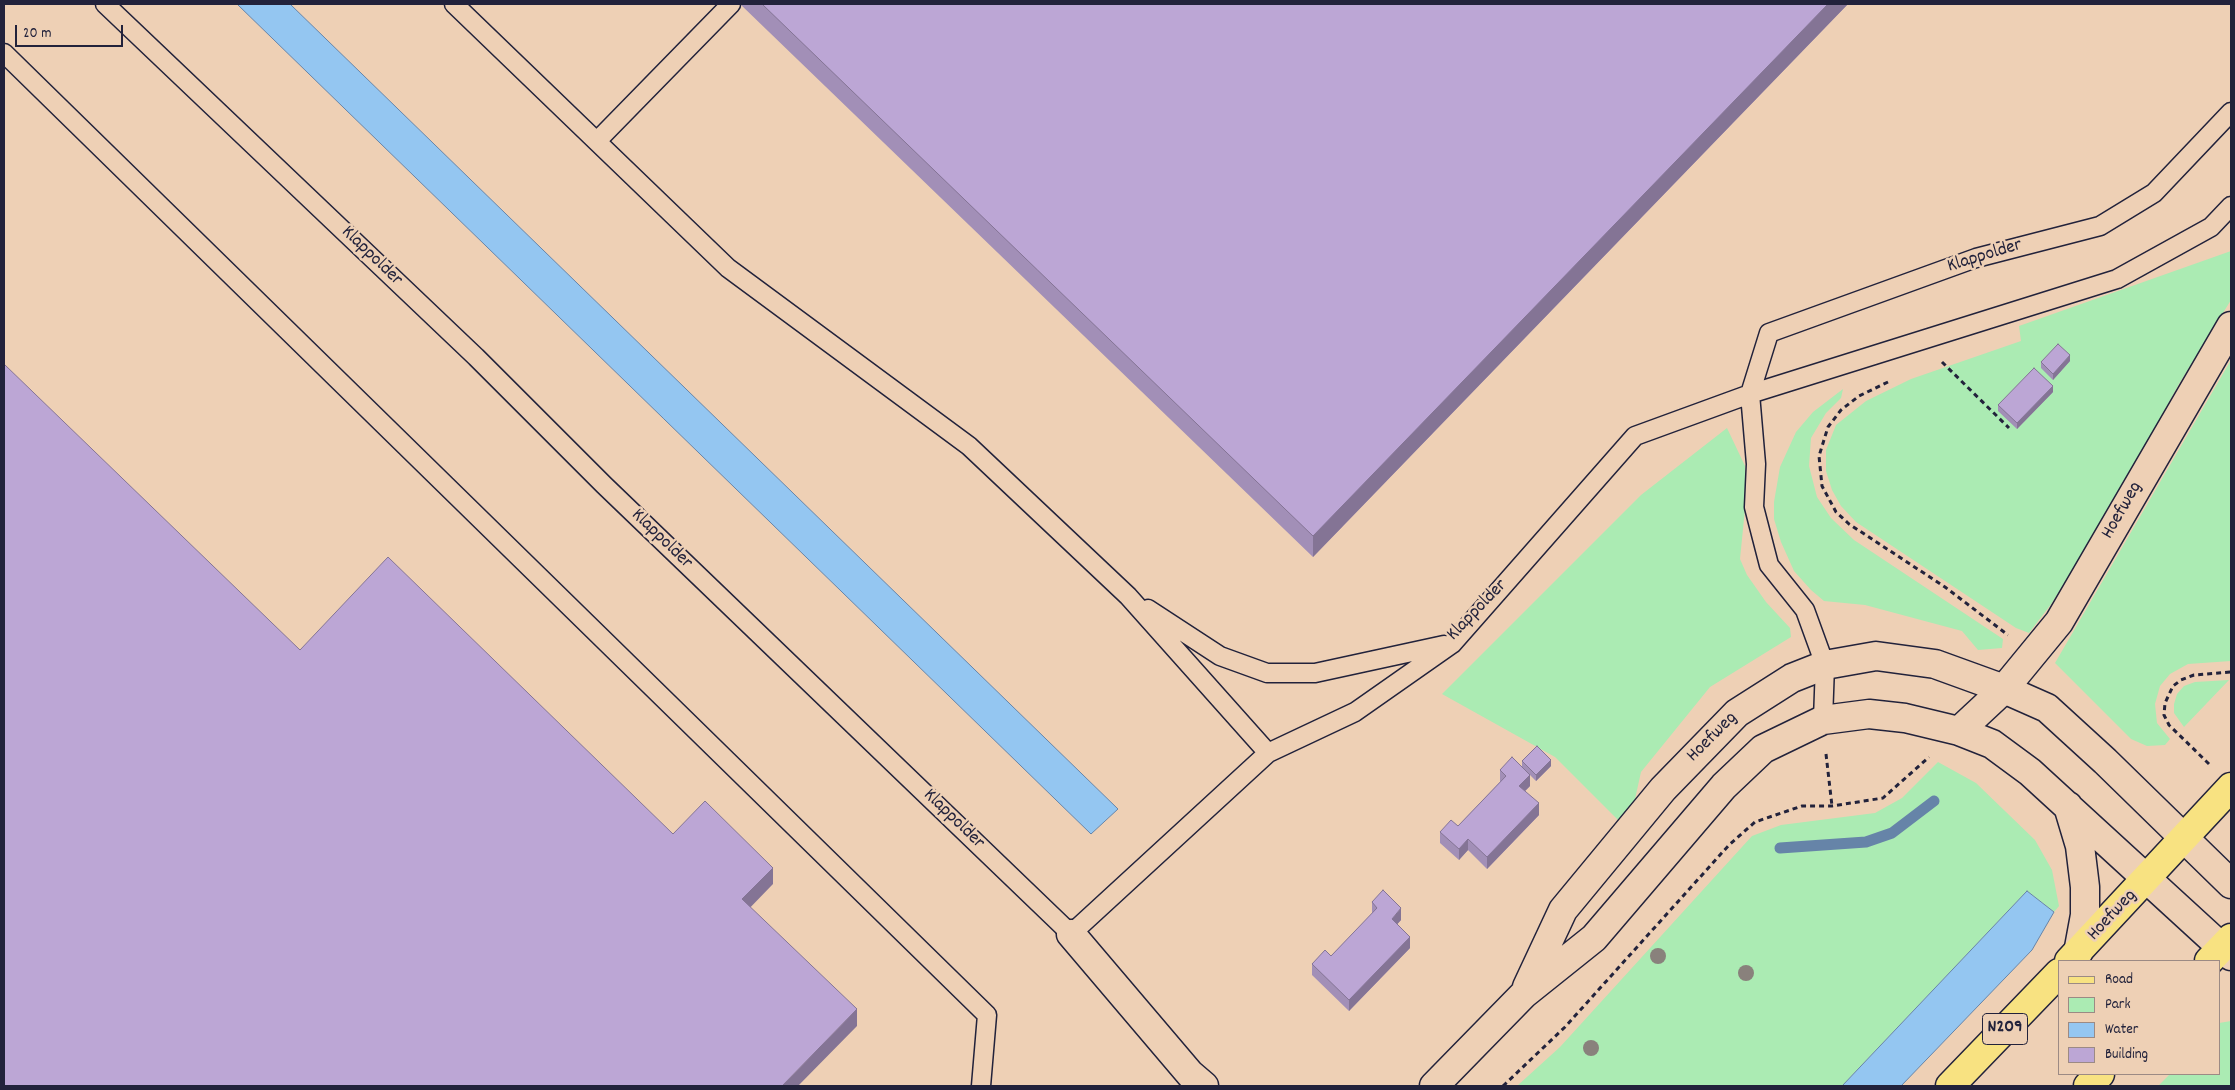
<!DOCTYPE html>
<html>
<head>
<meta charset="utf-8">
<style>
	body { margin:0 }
	#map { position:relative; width:2235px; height:1090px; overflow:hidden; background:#eed0b5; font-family:Dekko,sans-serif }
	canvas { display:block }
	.frame { position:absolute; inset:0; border:5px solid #22223b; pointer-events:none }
	.legend { position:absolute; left:2058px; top:960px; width:162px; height:115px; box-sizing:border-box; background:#eed0b5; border:1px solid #9c8a84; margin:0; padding:6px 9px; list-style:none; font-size:15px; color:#22223b }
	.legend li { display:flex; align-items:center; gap:10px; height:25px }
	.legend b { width:25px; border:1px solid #9c8a84 }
	.scale { position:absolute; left:15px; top:25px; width:108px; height:22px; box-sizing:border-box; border:2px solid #22223b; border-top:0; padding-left:6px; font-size:15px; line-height:18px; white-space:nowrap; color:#22223b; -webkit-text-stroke:4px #eed0b5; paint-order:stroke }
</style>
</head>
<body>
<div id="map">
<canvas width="2235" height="1090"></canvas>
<div class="frame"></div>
<ul class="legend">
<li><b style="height:6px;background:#f8e281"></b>Road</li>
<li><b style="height:14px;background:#abebb3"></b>Park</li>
<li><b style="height:14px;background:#94c6f1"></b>Water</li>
<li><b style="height:14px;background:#bca6d5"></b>Building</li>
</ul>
<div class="scale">20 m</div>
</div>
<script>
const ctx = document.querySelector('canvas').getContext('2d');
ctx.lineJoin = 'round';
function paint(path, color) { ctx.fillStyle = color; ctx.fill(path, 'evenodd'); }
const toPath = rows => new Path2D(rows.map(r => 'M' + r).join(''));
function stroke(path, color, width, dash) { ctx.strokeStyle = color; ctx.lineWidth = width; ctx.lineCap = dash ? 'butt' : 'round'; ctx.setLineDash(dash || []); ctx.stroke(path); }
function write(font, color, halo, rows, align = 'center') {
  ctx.font = font + ' Dekko,sans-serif'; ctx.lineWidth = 5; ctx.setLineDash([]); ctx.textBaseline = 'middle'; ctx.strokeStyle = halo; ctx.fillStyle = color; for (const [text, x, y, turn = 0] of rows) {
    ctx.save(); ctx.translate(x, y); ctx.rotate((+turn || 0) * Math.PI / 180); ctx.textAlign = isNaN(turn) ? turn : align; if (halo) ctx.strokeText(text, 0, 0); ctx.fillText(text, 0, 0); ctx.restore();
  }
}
paint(toPath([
	[2231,251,2231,300,2179,384,2118,495,2052,603,2029,633,2016,628,1856,522,1841,506,1832,490,1826,471,1826,450,1836,425,1866,401,1911,379,2021,341,2019,326],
	[2231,360,2231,661,2188,664,2170,674,2160,686,2155,704,2157,723,2170,739,2165,745,2147,746,2131,739,2055,663],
	[1843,389,1841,398,1826,413,1811,438,1809,466,1817,497,1831,518,1854,540,2003,639,2002,648,1978,650,1962,631,1865,605,1824,601,1811,590,1794,571,1781,542,1774,519,1774,502,1780,467,1796,432,1813,412],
	[1727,428,1745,466,1747,489,1740,559,1747,575,1766,602,1790,628,1791,637,1710,687,1641,772,1633,808,1621,823,1555,757,1442,694,1641,495],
	[2229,680,2184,727,2174,713,2174,704,2177,694,2184,686,2195,682],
	[1938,762,1976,783,2035,840,2052,870,2059,906,2054,912,2027,891,1842,1086,1517,1086,1560,1047,1752,836,1781,825,1875,813,1902,798],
	[2231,1021,2231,1086,2158,1086,2170,1074,2219,1074,2219,1023]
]), '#abebb3');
const water = toPath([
	[237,4,290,4,1118,809,1091,834,237,4],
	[2027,891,2054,912,2032,950,1901,1086,1842,1086,2027,891]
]);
paint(water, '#94c6f1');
stroke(water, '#6684a8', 1);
stroke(toPath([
	[1780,848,1866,842,1892,833,1934,801]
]), '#6684a8', 11);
const service = toPath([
	[105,4,476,357,604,485,1071,934,1268,753,1355,712,1452,644,1635,436,1750,394,2117,279,2211,227,2231,206],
	[454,4,728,268,969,446,1128,596,1268,753],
	[4,53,987,1015,981,1086],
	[597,141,731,4],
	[1148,609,1220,656,1267,673,1315,673,1444,645],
	[1823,720,1825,665,1805,610,1769,565,1754,507,1756,464,1750,394,1769,333,1976,258,2100,226,2154,193,2231,112]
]);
const minor = toPath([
	[1959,731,2004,689,2059,622,2231,326],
	[2068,806,2080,846,2085,887,2085,915,2078,953],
	[1071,934,1190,1074,1204,1086],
	[1527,987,1563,910,1663,789,1737,713,1792,678,1825,665,1876,656,1935,664,2004,689,2047,708,2105,761,2231,884],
	[1434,1086,1524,994,1594,938,1724,786,1763,749,1823,720,1869,714,1905,718,1959,731,1992,744,2030,772,2231,956]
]);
const primary = toPath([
	[2069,961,2231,787],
	[2209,961,2231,938],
	[1950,1086,2059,973],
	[2088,1086,2100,1074]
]);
stroke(service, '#22223b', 21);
stroke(minor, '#22223b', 31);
stroke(primary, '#22223b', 31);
stroke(toPath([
	[1942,362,2009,428],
	[1888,382,1859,396,1841,410,1828,427,1819,456,1822,486,1836,512,1849,524,1945,587,2008,635],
	[1826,754,1832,806],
	[2209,764,2169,725,2164,715,2165,703,2173,686,2181,680,2194,675,2231,672],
	[1503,1086,1565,1027,1729,845,1755,822,1802,806,1832,806,1883,798,1929,757]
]), '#22223b', 3, [5, 4]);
stroke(service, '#eed0b5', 18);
stroke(minor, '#eed0b5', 28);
stroke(primary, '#f8e281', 28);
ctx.fillStyle = '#89817c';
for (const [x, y] of [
	[1658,956],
	[1746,973],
	[1591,1048]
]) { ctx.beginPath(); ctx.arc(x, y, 8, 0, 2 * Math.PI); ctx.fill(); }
paint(toPath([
	[740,4,1848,4,1313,557],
	[2070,361,2053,380,2041,368,2041,362],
	[2053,392,2017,429,1998,411,1998,405],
	[1522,761,1551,766,1536,781,1530,775,1530,786,1525,791,1539,815,1487,869,1468,850,1459,860,1440,843,1440,832,1458,826,1500,782,1500,770,1522,767],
	[1372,902,1401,920,1397,924,1410,948,1349,1011,1312,975,1312,964,1331,956,1372,914]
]), '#a28fb7');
paint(toPath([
	[1828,4,1848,4,1313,557,1313,536],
	[2070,355,2070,361,2053,380,2053,374],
	[2053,386,2053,392,2017,429,2017,423],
	[1551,760,1551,766,1536,781,1536,775],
	[1530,775,1530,786,1519,797,1519,786],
	[1539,803,1539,815,1487,869,1487,857],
	[1468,839,1468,850,1459,860,1459,849],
	[773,868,773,884,742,916,742,899],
	[1401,908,1401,920,1392,930,1392,919],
	[1410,937,1410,948,1349,1011,1349,1000],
	[857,1009,857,1026,798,1086,782,1086]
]), '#847495');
const building = toPath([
	[762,4,1828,4,1313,536,762,4],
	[2058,344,2070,355,2053,374,2041,362,2058,344],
	[4,364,300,650,388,557,673,834,705,801,773,868,742,899,857,1009,782,1086,4,1086,4,364],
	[2034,368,2053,386,2017,423,1998,405,2034,368],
	[1537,746,1551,760,1536,775,1522,761,1537,746],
	[1512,757,1530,775,1519,786,1539,803,1487,857,1468,839,1459,849,1440,832,1451,820,1458,826,1506,776,1500,770,1512,757],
	[1383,890,1401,908,1392,919,1410,937,1349,1000,1312,964,1325,950,1331,956,1377,908,1372,902,1383,890]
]);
paint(building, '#bca6d5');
stroke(building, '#847495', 1);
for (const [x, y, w] of [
	[2005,1029,45]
]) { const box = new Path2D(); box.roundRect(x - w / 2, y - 15.5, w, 31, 4); ctx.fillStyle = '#eed0b5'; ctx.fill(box); stroke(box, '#22223b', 1); }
write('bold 18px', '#22223b', null, [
	["N209",2005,1029]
]);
write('19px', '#22223b', '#eed0b5', [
	["Klappolder",371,257,44],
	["Klappolder",1985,257,-17],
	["Hoefweg",2123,511,-60],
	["Klappolder",661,540,44],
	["Klappolder",1478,611,-46],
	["Hoefweg",1713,738,-45],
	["Klappolder",953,820,44],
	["Hoefweg",2113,916,-47]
]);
</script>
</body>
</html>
